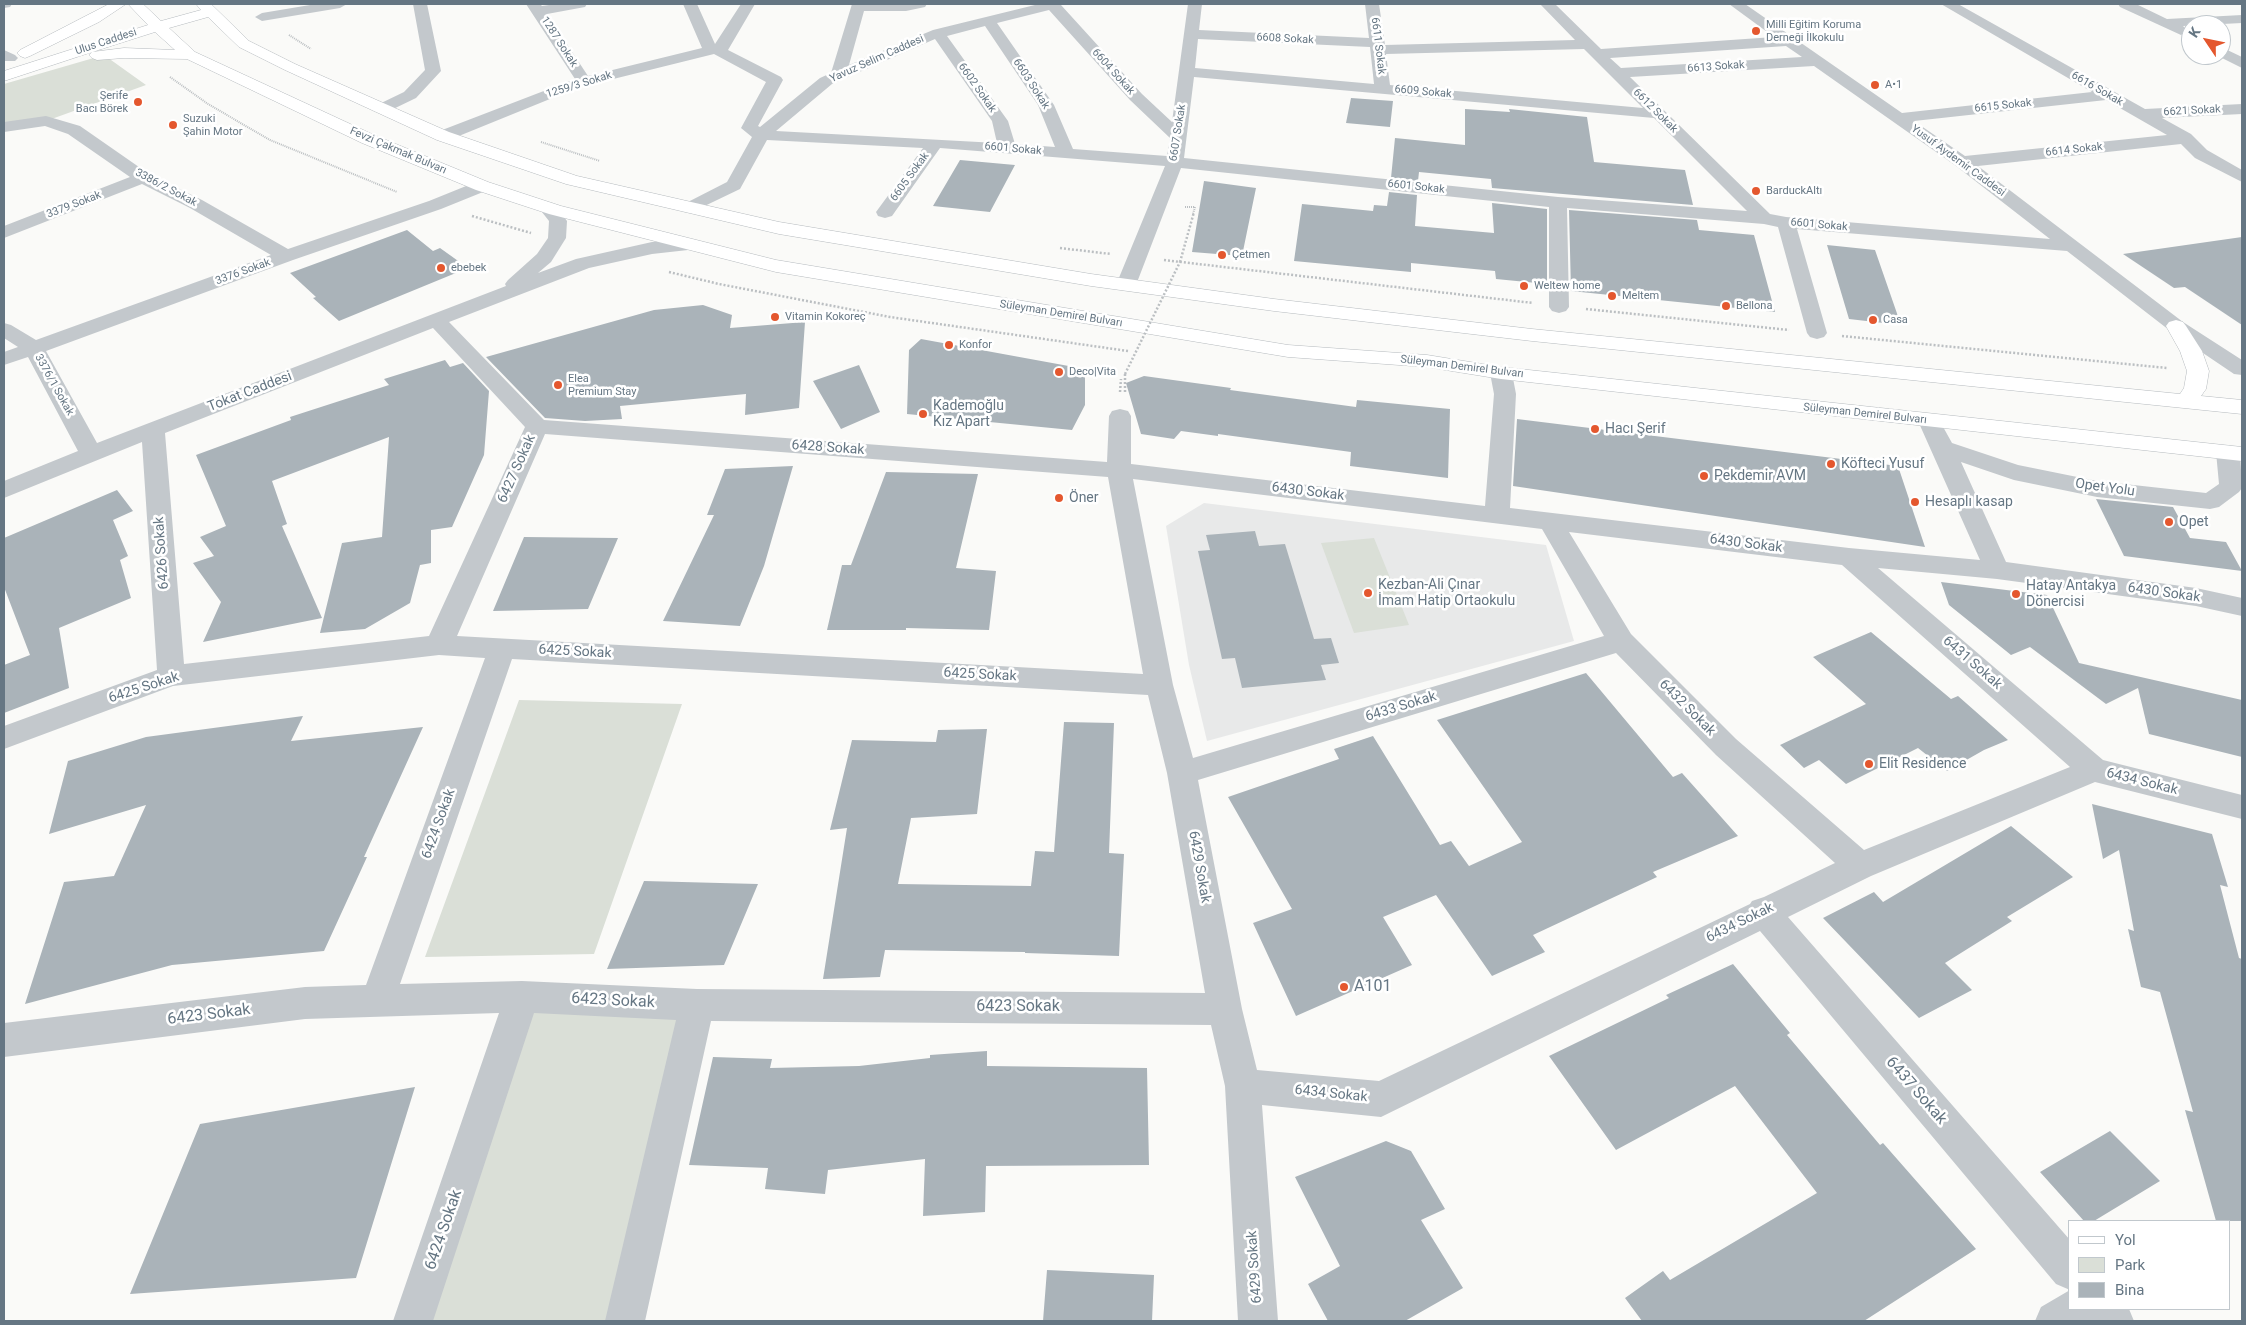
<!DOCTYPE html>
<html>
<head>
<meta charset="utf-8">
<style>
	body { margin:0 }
	#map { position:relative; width:2246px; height:1325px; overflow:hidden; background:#fafaf8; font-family:Roboto,sans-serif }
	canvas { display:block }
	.frame { position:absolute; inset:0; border:5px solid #657683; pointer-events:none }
	.legend { position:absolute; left:2068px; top:1220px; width:162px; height:90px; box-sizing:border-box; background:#fff; border:1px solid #c1c8cd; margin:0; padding:6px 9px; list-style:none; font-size:15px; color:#657683 }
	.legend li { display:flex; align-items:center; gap:10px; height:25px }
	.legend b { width:25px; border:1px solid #c1c8cd }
	.north { position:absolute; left:2181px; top:15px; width:50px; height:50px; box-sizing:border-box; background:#fff; border:1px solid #c1c8cd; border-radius:50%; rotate:304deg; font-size:14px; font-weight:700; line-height:20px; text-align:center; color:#657683 }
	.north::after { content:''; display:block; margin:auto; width:18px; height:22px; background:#e4572e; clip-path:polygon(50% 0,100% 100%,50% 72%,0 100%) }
</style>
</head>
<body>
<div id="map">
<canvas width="2246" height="1325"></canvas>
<div class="frame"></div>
<ul class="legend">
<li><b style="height:6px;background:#fff"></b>Yol</li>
<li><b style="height:14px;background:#dadfd7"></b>Park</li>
<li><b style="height:14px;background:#aab3b9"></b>Bina</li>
</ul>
<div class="north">K</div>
</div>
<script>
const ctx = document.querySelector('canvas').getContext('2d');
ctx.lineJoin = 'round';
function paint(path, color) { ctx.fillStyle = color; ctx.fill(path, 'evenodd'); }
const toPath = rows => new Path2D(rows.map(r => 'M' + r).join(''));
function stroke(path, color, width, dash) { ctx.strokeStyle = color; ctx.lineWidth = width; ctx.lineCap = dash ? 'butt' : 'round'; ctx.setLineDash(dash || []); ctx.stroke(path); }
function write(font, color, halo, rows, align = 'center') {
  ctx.font = font + ' Roboto,sans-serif'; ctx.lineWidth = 5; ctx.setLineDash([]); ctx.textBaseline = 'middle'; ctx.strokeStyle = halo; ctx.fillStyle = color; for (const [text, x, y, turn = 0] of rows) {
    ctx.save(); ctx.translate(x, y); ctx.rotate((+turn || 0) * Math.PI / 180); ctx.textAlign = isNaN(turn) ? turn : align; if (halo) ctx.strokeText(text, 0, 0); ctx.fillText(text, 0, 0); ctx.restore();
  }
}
paint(toPath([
	[1204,503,1546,545,1574,641,1207,741,1189,665,1166,526]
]), '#e8e9e9');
paint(toPath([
	[104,55,146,85,46,121,10,126,4,121,4,84],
	[1374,538,1409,625,1354,633,1321,543],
	[519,700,682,704,594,954,425,957],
	[522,997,697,1005,613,1321,427,1321]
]), '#dadfd7');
paint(toPath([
	[1351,98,1393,101,1390,127,1346,123],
	[1465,109,1510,112,1509,109,1587,117,1594,162,1685,170,1693,205,1492,188,1491,179,1419,172,1418,181,1391,178,1395,138,1465,145],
	[960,160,1015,165,990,212,933,206],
	[1204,181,1256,188,1242,256,1192,252],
	[1389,192,1417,195,1415,226,1494,233,1492,203,1547,209,1547,284,1496,279,1495,271,1411,263,1411,272,1294,261,1302,204,1373,211,1374,205,1387,206],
	[1569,210,1697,220,1699,230,1754,235,1775,312,1571,291],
	[407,230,433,251,440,248,468,268,339,321,313,298,316,297,290,273],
	[2242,237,2242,325,2185,287,2174,288,2123,254],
	[1827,245,1875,250,1901,325,1849,319],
	[703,305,732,315,730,328,805,322,799,408,745,415,746,394,620,406,622,419,585,421,545,418,486,357,654,310],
	[921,339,1085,369,1085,405,1072,430,907,414,909,350],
	[445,360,450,367,463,363,489,391,484,455,452,527,431,530,431,563,420,565,410,603,365,629,320,633,342,543,382,537,389,437,272,481,287,524,282,526,322,618,203,642,221,602,193,563,214,556,200,537,226,526,196,455,291,420,290,417,389,385,384,379],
	[859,365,880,412,841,429,813,381],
	[1144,376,1231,388,1230,390,1356,407,1357,400,1450,409,1448,478,1350,466,1351,452,1218,434,1218,436,1181,431,1174,439,1141,434,1126,383],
	[1517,419,1898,466,1925,547,1513,486],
	[793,466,764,566,740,626,663,621,714,515,707,515,725,469],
	[886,472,978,474,956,568,996,571,989,630,906,628,906,630,827,630,842,565,851,565],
	[117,490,133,511,113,520,128,556,120,560,131,598,59,628,69,688,4,713,4,665,30,655,4,587,4,538],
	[2096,499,2173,507,2190,538,2226,542,2242,571,2124,556],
	[1255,531,1259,546,1285,544,1314,639,1331,638,1339,663,1321,665,1326,680,1242,688,1235,658,1222,659,1198,551,1210,550,1206,535],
	[524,537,618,538,588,609,493,611],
	[1941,582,2047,595,2079,663,2242,700,2242,757,2149,734,2138,688,2106,704,2030,647,2011,655,1949,605],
	[1871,632,1951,699,1958,696,2008,740,1984,750,1947,771,1918,748,1846,784,1819,760,1804,768,1780,745,1866,704,1813,657],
	[1586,673,1673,777,1682,773,1738,836,1653,872,1657,877,1533,935,1545,952,1492,976,1436,895,1383,917,1412,965,1296,1016,1253,923,1292,909,1228,797,1339,759,1334,749,1373,736,1440,845,1451,841,1469,866,1522,842,1437,720],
	[303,716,291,741,423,727,364,857,367,857,324,951,172,965,25,1004,64,882,114,876,146,805,49,834,68,761,146,737],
	[1064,722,1114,723,1109,853,1124,854,1119,956,1025,953,1025,952,885,950,880,977,823,979,847,828,830,830,852,740,936,742,938,730,987,729,977,814,911,818,898,884,1031,886,1035,851,1054,852],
	[2092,804,2212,834,2228,887,2220,885,2239,958,2242,959,2242,1221,2216,1221,2185,1110,2193,1112,2160,992,2141,987,2128,929,2134,931,2119,850,2103,859],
	[2011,826,2073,877,2007,917,2012,921,1945,963,1972,990,1919,1018,1823,918,1874,892,1883,902],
	[644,881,758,884,724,965,607,969],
	[1733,964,1790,1033,1787,1035,1880,1145,1883,1143,1976,1249,1864,1321,1642,1321,1625,1298,1663,1271,1670,1280,1817,1193,1735,1086,1616,1150,1549,1056,1669,998,1666,995],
	[987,1051,987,1066,1147,1068,1149,1165,986,1166,985,1212,923,1216,925,1159,828,1170,825,1194,765,1189,768,1168,689,1165,713,1057,772,1059,770,1068,859,1066,930,1058,930,1055],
	[415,1087,356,1278,130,1294,200,1124],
	[2110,1131,2160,1181,2094,1221,2084,1221,2040,1172],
	[1386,1141,1411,1151,1445,1209,1421,1220,1463,1288,1405,1321,1328,1321,1308,1284,1340,1266,1295,1177],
	[1047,1270,1154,1275,1152,1321,1043,1321]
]), '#aab3b9');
const major = toPath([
	[109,4,126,4,99,22,30,56,25,58,20,56,17,53,20,50,109,4],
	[128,4,143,4,161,21,201,10,196,4,211,4,249,41,295,64,449,132,577,176,779,222,1091,274,1274,299,1532,329,2180,394,2184,388,2187,371,2180,351,2166,326,2169,322,2176,320,2183,322,2186,326,2202,351,2209,371,2206,389,2201,396,2242,400,2242,414,1532,341,1274,311,1091,286,779,234,566,184,437,140,285,70,239,47,208,17,169,28,195,52,374,135,488,182,561,206,776,260,1288,345,1427,355,1501,367,2242,447,2242,461,1501,379,1427,367,1288,357,776,272,549,214,476,190,362,143,187,59,124,58,97,60,92,58,89,55,92,52,4,81,4,71,148,25,128,4],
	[155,32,175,50,124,48,92,52,155,32]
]);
stroke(major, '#b5babe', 1);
stroke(toPath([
	[289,35,311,49],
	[170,77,208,104,270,140,397,192],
	[541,142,600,161],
	[1185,207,1195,207,1193,214]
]), '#bbbfc2', 2, [1, 1]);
stroke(toPath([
	[472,216,531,233],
	[1060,248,1111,254],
	[1164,260,1533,303],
	[1180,262,1194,212],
	[669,272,719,284,890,317,1128,351],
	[1586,309,1789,330],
	[1842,336,2167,368],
	[1125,374,1125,393],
	[1120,392,1121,379]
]), '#bbbfc2', 2.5, [2, 2]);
paint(toPath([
	[4,4,12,4,10,7,4,8,4,4],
	[316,4,347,4,340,8,262,21,255,17,262,13,316,4],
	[413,4,427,4,441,71,416,98,387,112,375,112,373,109,375,106,404,92,425,70,413,4],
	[526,4,540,4,542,6,556,4,587,4,585,7,547,14,588,76,702,48,683,4,697,4,715,44,741,4,755,4,728,50,781,77,783,80,758,126,760,127,820,78,831,73,852,4,927,4,925,7,906,11,864,11,849,65,933,30,1039,4,1062,4,1061,5,1142,94,1172,122,1188,4,1202,4,1199,30,1369,38,1365,4,1379,4,1385,45,1575,40,1540,4,1555,4,1601,49,1774,37,1729,4,1745,4,1902,113,2092,92,1941,4,1958,4,2145,109,2242,104,2242,114,2162,118,2191,134,2207,150,2242,170,2242,182,2195,158,2181,144,1978,166,2183,322,2242,360,2242,375,2234,374,2169,330,2067,251,1797,229,1827,333,1824,337,1817,339,1810,337,1807,333,1778,227,1764,224,1567,208,1569,307,1566,311,1559,313,1552,311,1549,307,1549,207,1181,168,1136,285,1133,289,1126,291,1119,289,1116,285,1165,166,940,148,892,216,885,218,878,216,876,212,923,148,767,140,740,189,690,213,684,212,681,208,684,204,727,182,752,137,741,128,766,82,714,54,577,88,449,140,437,140,435,136,437,132,575,79,526,4],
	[1049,10,1130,100,1170,138,1167,156,1073,149,1054,105,997,23,1049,10],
	[985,26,1038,105,1055,147,1015,144,1008,121,947,36,985,26],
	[935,39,992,121,997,143,776,131,832,84,935,39],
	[1198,39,1370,47,1374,84,1195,68,1198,39],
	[1786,46,1802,57,1621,68,1610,58,1786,46],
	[1584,49,1643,108,1390,85,1386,54,1584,49],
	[1814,66,1956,166,2050,239,1786,217,1770,214,1630,77,1814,66],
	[1194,77,1654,118,1747,211,1558,197,1184,158,1194,77],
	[2106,100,2167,135,1965,156,1914,121,2106,100],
	[2118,4,2136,4,2167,19,2242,15,2242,23,2183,26,2188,31,2181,35,2120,7,2118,4],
	[2221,47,2242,57,2242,68,2216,55,2221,55,2221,47],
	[4,50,15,55,18,58,15,61,4,61,4,50],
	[46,116,80,126,149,174,202,200,288,249,429,201,476,182,482,181,488,182,491,186,488,190,441,209,293,260,46,351,97,443,506,286,505,284,508,280,537,254,548,238,549,221,538,207,541,203,547,202,553,203,567,221,566,238,551,262,538,273,576,259,652,242,688,238,695,240,698,244,695,248,688,250,652,254,589,268,449,322,544,420,1107,462,1109,416,1112,411,1120,409,1128,411,1131,416,1131,464,1485,506,1494,394,1490,373,1493,368,1501,367,1509,368,1512,373,1516,394,1510,508,1849,548,1980,560,1918,421,1921,416,1929,414,1937,416,1952,443,2018,465,2097,481,2206,493,2219,484,2216,452,2220,447,2228,445,2236,447,2240,452,2242,488,2239,492,2219,507,2210,509,2097,497,2014,480,1961,462,2006,562,2196,588,2242,598,2242,616,2196,606,1997,579,1878,568,2103,760,2242,795,2242,819,2095,782,1871,876,1788,917,2070,1240,2070,1290,2056,1284,1760,931,1381,1117,1262,1105,1278,1321,1238,1321,1225,1086,1211,1025,711,1021,645,1321,605,1321,676,1020,534,1013,433,1321,393,1321,499,1013,305,1019,4,1057,4,1023,305,987,366,985,485,658,439,655,173,686,4,749,4,726,157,670,142,442,4,498,4,481,78,451,28,357,4,365,4,352,18,347,4,338,4,323,11,325,36,340,271,255,190,208,142,184,4,238,4,226,130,177,68,134,45,126,4,132,4,122,46,116],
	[433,328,525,427,429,636,184,664,165,433,433,328],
	[545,434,1108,477,1143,674,457,636,545,434],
	[1133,479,1542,529,1604,636,1193,758,1173,685,1133,479],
	[1569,532,1842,565,2070,767,1864,850,1736,739,1631,634,1569,532],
	[1616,653,1716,755,1835,863,1764,897,1752,901,1750,904,1379,1081,1257,1070,1242,1009,1198,780,1616,653],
	[512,659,1148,695,1167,773,1205,993,697,989,522,981,400,984,512,659],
	[2070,1290,2070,1309,2129,1309,2134,1321,2035,1321,2041,1307,2070,1290]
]), '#c3c8cc');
paint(major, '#fff');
stroke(toPath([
	[1125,374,1180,262]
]), '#bbbfc2', 2.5, [2, 2]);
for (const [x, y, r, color] of [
	[1756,31,5,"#e4572e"],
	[1875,85,5,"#e4572e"],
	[138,102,5,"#e4572e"],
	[173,125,5,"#e4572e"],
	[1756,191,5,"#e4572e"],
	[1222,255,5,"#e4572e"],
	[441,268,5,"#e4572e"],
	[1524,286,5,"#e4572e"],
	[1612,296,5,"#e4572e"],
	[1726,306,5,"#e4572e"],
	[775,317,5,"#e4572e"],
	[1873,320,5,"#e4572e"],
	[949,345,5,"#e4572e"],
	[1059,372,5,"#e4572e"],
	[558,385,5,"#e4572e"],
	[923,414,5,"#e4572e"],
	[1595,429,5,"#e4572e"],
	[1831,464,5,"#e4572e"],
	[1704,476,5,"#e4572e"],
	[1059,498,5,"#e4572e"],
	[1915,502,5,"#e4572e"],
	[2169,522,5,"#e4572e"],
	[1368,593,5,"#e4572e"],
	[2016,594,5,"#e4572e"],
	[1869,764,5,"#e4572e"],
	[1344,987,5,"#e4572e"]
]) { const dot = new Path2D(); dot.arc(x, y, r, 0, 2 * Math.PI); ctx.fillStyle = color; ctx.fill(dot); stroke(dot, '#fff', 2); }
write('11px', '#657683', '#fff', [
	["Milli Eğitim Koruma",1766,25],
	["Derneği İlkokulu",1766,38],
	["A•1",1885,85],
	["Şerife",128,96,"right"],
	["Bacı Börek",128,109,"right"],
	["Suzuki",183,119],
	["Şahin Motor",183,132],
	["BarduckAltı",1766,191],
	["Çetmen",1232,255],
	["ebebek",451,268],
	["Weltew home",1534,286],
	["Meltem",1622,296],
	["Bellona",1736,306],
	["Vitamin Kokoreç",785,317],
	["Casa",1883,320],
	["Konfor",959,345],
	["Deco|Vita",1069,372],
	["Elea",568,379],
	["Premium Stay",568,392]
], 'left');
write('11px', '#657683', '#fff', [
	["6608 Sokak",1285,39,3],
	["Ulus Caddesi",106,42,-18],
	["1287 Sokak",559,42,57],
	["6611 Sokak",1378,46,83],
	["Yavuz Selim Caddesi",877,59,-24],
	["6613 Sokak",1716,67,-4],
	["6604 Sokak",1113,72,48],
	["6603 Sokak",1031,84,57],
	["1259/3 Sokak",579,85,-17],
	["6602 Sokak",977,88,55],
	["6616 Sokak",2097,89,30],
	["6609 Sokak",1423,92,5],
	["6615 Sokak",2003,106,-6],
	["6612 Sokak",1655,111,45],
	["6621 Sokak",2192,111,-3],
	["6607 Sokak",1178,133,-81],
	["6601 Sokak",1013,149,5],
	["6614 Sokak",2074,150,-6],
	["Fevzi Çakmak Bulvarı",398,151,23],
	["Yusuf Aydemir Caddesi",1958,161,36],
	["6605 Sokak",910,177,-54],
	["6601 Sokak",1416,187,6],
	["3386/2 Sokak",166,188,28],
	["3379 Sokak",74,205,-21],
	["6601 Sokak",1819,225,5],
	["3376 Sokak",243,272,-20],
	["Süleyman Demirel Bulvarı",1061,314,9],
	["Süleyman Demirel Bulvarı",1462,367,7],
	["3376/1 Sokak",54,385,61],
	["Süleyman Demirel Bulvarı",1865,414,6]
]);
write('14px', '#657683', '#fff', [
	["Tokat Caddesi",250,392,-21],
	["6428 Sokak",828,448,4],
	["6427 Sokak",517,469,-66],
	["Opet Yolu",2105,488,8],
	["6430 Sokak",1308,492,7],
	["6430 Sokak",1746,544,7],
	["6426 Sokak",162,553,-94],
	["6430 Sokak",2164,593,8],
	["6425 Sokak",575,652,3],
	["6431 Sokak",1972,663,41],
	["6425 Sokak",980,675,3],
	["6425 Sokak",144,688,-18],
	["6433 Sokak",1401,707,-17],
	["6432 Sokak",1687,708,45],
	["6434 Sokak",2142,782,14],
	["6424 Sokak",439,824,-70],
	["6429 Sokak",1199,867,80],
	["6434 Sokak",1740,923,-26],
	["6434 Sokak",1331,1094,6],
	["6429 Sokak",1255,1267,-94]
]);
write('14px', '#657683', '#fff', [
	["Kademoğlu",933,406],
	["Kız Apart",933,422],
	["Hacı Şerif",1605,429],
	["Köfteci Yusuf",1841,464],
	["Pekdemir AVM",1714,476],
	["Öner",1069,498],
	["Hesaplı kasap",1925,502],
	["Opet",2179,522],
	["Kezban-Ali Çınar",1378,585],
	["İmam Hatip Ortaokulu",1378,601],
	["Hatay Antakya",2026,586],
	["Dönercisi",2026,602],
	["Elit Residence",1879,764]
], 'left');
write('16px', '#657683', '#fff', [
	["A101",1354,987]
], 'left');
write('16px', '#657683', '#fff', [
	["6423 Sokak",613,1001,3],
	["6423 Sokak",1018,1007],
	["6423 Sokak",209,1015,-7],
	["6437 Sokak",1916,1091,49],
	["6424 Sokak",444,1230,-71]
]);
</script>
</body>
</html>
